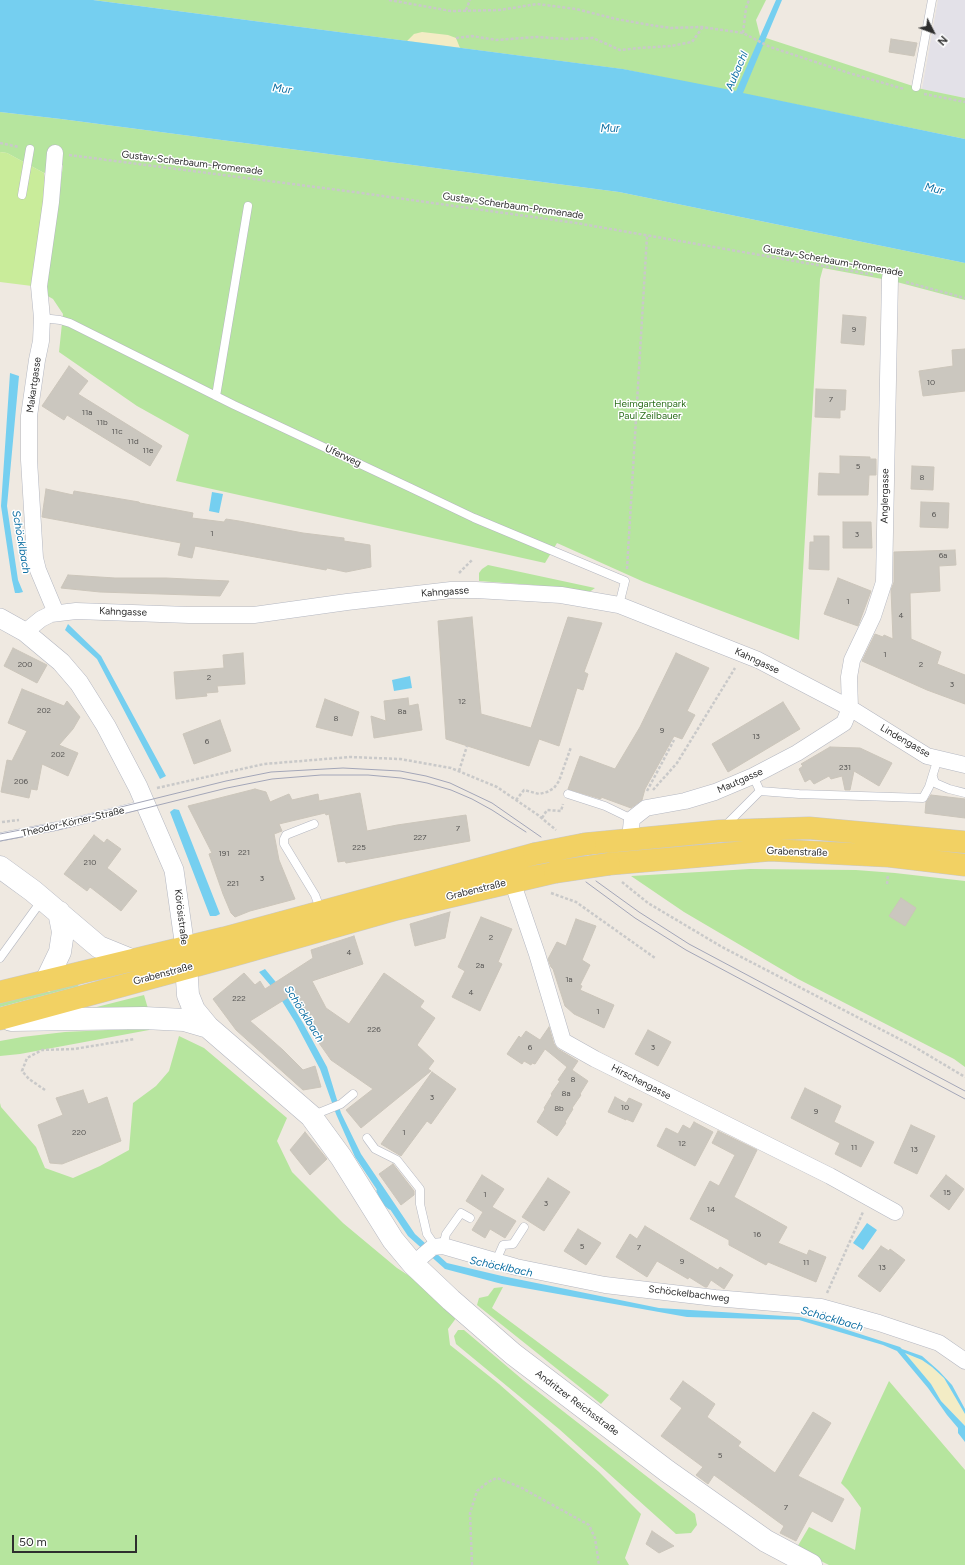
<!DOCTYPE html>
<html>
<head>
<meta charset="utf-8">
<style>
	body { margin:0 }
	#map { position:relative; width:965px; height:1565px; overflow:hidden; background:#efe9e1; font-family:Figtree,sans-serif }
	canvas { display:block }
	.north { position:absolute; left:913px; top:12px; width:40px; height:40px; -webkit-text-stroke:3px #fff; paint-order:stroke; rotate:132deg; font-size:11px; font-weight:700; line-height:16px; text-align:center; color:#2e2e2e }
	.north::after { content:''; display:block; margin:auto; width:14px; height:18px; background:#2e2e2e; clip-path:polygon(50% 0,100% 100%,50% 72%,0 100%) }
	.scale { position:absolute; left:12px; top:1535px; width:125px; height:18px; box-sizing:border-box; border:2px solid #2e2e2e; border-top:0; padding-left:5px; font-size:12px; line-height:14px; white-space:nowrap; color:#2e2e2e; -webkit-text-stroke:3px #fff; paint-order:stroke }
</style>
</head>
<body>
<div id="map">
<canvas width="965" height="1565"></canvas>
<div class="north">N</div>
<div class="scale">50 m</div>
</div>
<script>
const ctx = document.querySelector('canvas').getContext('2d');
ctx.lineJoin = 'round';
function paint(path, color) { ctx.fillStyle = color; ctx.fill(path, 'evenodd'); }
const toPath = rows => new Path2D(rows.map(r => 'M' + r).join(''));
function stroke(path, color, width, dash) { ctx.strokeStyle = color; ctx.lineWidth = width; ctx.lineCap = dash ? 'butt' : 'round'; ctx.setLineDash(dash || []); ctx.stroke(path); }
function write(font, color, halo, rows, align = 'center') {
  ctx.font = font + ' Figtree,sans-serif'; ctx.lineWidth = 3; ctx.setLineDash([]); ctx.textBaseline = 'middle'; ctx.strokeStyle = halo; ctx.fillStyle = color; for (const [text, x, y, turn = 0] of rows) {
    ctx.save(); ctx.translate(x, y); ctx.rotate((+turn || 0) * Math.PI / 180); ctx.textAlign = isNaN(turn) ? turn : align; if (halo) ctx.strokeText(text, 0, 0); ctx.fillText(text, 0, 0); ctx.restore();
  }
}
paint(toPath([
	[938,0,965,0,965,98,922,89]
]), '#e3e1e8');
paint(toPath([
	[93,0,766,0,756,20,760,36,922,89,965,98,965,139,622,69],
	[0,112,61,119,619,192,965,263,965,300,893,281,823,268,820,279,799,640,644,582,557,543,545,563,176,481,189,435,137,406,59,352,63,314,53,299,46,295,63,165,44,173,7,153,0,152],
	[488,565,595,588,588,593,533,585,479,581,479,573,482,569],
	[750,869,856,870,895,873,965,881,965,1067,954,1059,798,979,684,912,631,876],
	[76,984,79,986,0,1007,0,1002],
	[144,995,149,1012,81,1011],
	[150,1028,149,1030,20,1054,0,1056,0,1041,22,1037,65,1032],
	[179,1036,204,1048,287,1118,277,1141,292,1172,343,1223,397,1268,462,1310,448,1329,450,1345,499,1384,599,1472,641,1514,625,1558,629,1565,0,1565,0,1103,1,1107,36,1147,45,1168,73,1178,100,1166,129,1150,133,1103,156,1086,169,1071],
	[503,1287,492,1308,609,1395,601,1404,477,1305,479,1298,488,1296,494,1288],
	[458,1330,464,1330,523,1380,695,1514,697,1525,691,1533,676,1534,559,1429,456,1344,454,1336],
	[889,1381,965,1470,965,1565,829,1565,796,1549,809,1527,855,1550,861,1508,848,1490,841,1483]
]), '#b6e59e');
paint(toPath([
	[422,32,448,35,456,38,460,48,407,41,414,34],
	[904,1353,922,1360,932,1367,944,1378,965,1414,965,1426,941,1401,931,1384]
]), '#f3ecc5');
paint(toPath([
	[0,152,7,153,44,173,46,188,32,286,0,282]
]), '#c9ec9a');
paint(toPath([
	[0,0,93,0,623,69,736,91,776,0,782,0,743,93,965,139,965,263,619,192,61,119,0,112],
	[10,373,19,376,7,506,18,580,23,592,19,593,15,593,12,580,1,506],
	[212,492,223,494,219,513,209,511],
	[68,624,101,656,166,776,160,779,97,659,65,630],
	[410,676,412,688,394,691,392,680],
	[174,809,179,810,220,914,216,916,210,916,170,812],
	[265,969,285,993,303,1023,327,1067,341,1113,361,1154,415,1234,447,1263,502,1276,659,1308,800,1317,832,1325,900,1347,902,1349,922,1356,939,1371,952,1385,965,1409,965,1414,944,1378,932,1367,922,1360,905,1353,931,1384,941,1401,965,1426,965,1442,958,1433,958,1428,947,1415,928,1388,897,1351,883,1345,799,1320,687,1317,502,1284,445,1269,408,1236,355,1157,336,1114,320,1069,295,1022,277,993,259,972],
	[867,1223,877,1230,863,1250,853,1243]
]), '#75cff0');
stroke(toPath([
	[379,1191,384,1202,390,1207]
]), '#75cff0', 5);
const building = toPath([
	[891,39,917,43,914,56,889,52,891,39],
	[843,315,866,317,864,345,841,343,843,315],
	[965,349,965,391,923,396,919,371,953,366,952,350,965,349],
	[69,366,88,381,78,394,162,446,150,466,67,415,64,420,42,406,69,366],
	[816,389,846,390,845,410,840,410,840,418,815,417,816,389],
	[840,456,870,457,870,459,876,459,876,475,869,475,868,495,818,495,819,473,840,474,840,456],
	[912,466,934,467,933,490,911,489,912,466],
	[46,489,73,495,74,491,139,502,140,503,193,513,192,518,224,522,226,519,239,521,303,533,344,538,344,541,370,545,371,567,346,572,327,568,326,570,195,546,192,558,178,555,181,543,42,517,46,489],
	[921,502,949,503,948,528,920,527,921,502],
	[843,522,871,522,872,548,843,548,843,522],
	[814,536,829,536,829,570,809,569,810,542,814,542,814,536],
	[955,550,956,565,939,566,940,591,910,593,911,639,941,652,937,664,965,675,965,704,927,690,862,661,875,634,883,637,884,635,893,639,891,590,894,582,894,552,955,550],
	[68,575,115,578,166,578,229,581,220,596,100,592,61,588,68,575],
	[838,578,871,591,858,626,824,614,838,578],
	[472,617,481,714,531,728,568,617,602,623,584,672,588,674,583,690,577,688,559,746,539,739,529,766,446,739,438,621,472,617],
	[13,648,47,665,37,683,4,666,13,648],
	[243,653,245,684,217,686,218,692,206,693,207,696,176,699,174,672,224,668,223,655,243,653],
	[676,653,709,668,687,711,695,715,682,739,674,736,645,789,642,800,631,808,601,797,601,799,568,789,580,756,615,769,640,727,676,653],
	[22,689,64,706,67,701,80,717,73,729,59,745,78,753,68,776,42,764,37,790,31,789,29,798,1,792,7,760,12,761,27,731,8,723,22,689],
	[408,698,409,706,418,704,422,730,374,738,371,716,386,721,384,701,408,698],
	[325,699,359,712,352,736,316,727,325,699],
	[783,702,800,729,728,772,712,744,783,702],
	[220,720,231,751,194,764,183,734,220,720],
	[830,747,860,748,892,763,879,786,854,771,850,790,845,790,842,776,831,779,829,776,814,784,810,779,805,782,799,769,803,766,801,764,830,747],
	[255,789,266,792,270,802,289,794,292,800,318,794,319,801,360,793,367,831,397,825,466,815,470,841,346,863,345,861,338,862,329,814,326,815,325,813,279,824,282,831,274,834,279,860,295,899,250,911,235,917,231,913,223,894,209,854,212,853,188,806,255,789],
	[931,795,965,799,965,818,925,813,926,802,931,795],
	[94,835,104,843,107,839,121,849,107,868,137,891,121,911,90,887,87,891,64,874,94,835],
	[901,898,916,908,905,926,889,916,901,898],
	[450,912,445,938,415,946,410,924,450,912],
	[481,917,512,929,498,962,502,964,480,1011,452,997,465,971,458,967,481,917],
	[576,919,596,926,582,960,590,965,580,985,582,986,580,990,614,1005,604,1028,574,1014,565,1006,553,969,551,967,548,959,557,942,566,946,576,919],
	[354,936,363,964,312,981,326,1008,349,1024,384,973,424,1001,420,1007,435,1018,417,1045,434,1061,428,1069,431,1071,361,1128,346,1110,373,1089,331,1060,317,1040,318,1038,292,995,250,1021,283,1050,303,1070,315,1066,321,1087,303,1090,236,1030,213,999,244,973,255,985,260,981,265,989,313,958,311,950,354,936],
	[549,1027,554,1044,558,1049,578,1061,572,1070,588,1081,580,1094,581,1095,572,1108,573,1109,565,1122,566,1123,557,1136,537,1122,545,1109,544,1108,552,1095,551,1094,560,1081,558,1080,567,1067,545,1049,535,1064,532,1063,531,1065,524,1061,522,1064,507,1054,519,1036,521,1038,526,1031,540,1040,549,1027],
	[648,1030,671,1042,658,1066,635,1054,648,1030],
	[432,1072,456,1089,431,1124,427,1121,401,1156,381,1144,432,1072],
	[805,1088,841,1106,834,1122,874,1142,861,1167,835,1154,840,1143,791,1118,805,1088],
	[83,1090,88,1104,107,1097,121,1141,62,1164,50,1163,38,1125,63,1115,56,1098,83,1090],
	[615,1097,626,1103,629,1098,642,1104,633,1122,626,1119,626,1120,608,1112,615,1097],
	[694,1122,713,1132,695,1166,657,1146,666,1128,678,1134,683,1125,690,1129,694,1122],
	[911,1125,935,1136,917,1174,894,1163,911,1125],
	[718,1131,757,1150,734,1197,787,1227,778,1243,807,1255,809,1250,826,1257,816,1282,768,1262,766,1265,729,1245,729,1240,690,1219,710,1181,719,1186,735,1155,712,1143,718,1131],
	[305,1132,327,1159,310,1175,290,1150,305,1132],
	[393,1164,414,1191,414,1195,401,1205,379,1174,393,1164],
	[482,1175,504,1189,492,1207,516,1221,505,1238,490,1229,485,1238,472,1230,483,1212,466,1201,482,1175],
	[946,1175,964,1189,949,1210,930,1196,946,1175],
	[548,1178,570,1192,544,1231,522,1217,548,1178],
	[645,1226,718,1270,720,1267,733,1275,724,1289,711,1280,707,1287,705,1287,689,1277,688,1279,657,1261,647,1277,616,1257,630,1234,637,1239,645,1226],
	[578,1229,601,1243,586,1265,564,1251,578,1229],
	[881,1246,889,1251,890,1249,905,1260,880,1292,858,1276,881,1246],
	[683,1381,715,1404,707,1417,741,1442,738,1446,775,1473,813,1412,831,1423,798,1476,844,1499,832,1522,812,1511,796,1541,780,1533,784,1526,714,1475,708,1484,696,1475,703,1467,661,1436,682,1408,670,1399,683,1381],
	[652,1531,674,1546,659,1553,646,1544,652,1531]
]);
paint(building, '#cbc7bf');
stroke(building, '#cbc5ba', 1);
const service = toPath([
	[916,87,932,0],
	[22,195,30,149],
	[42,318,60,320,70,323,234,405,411,488,474,518,625,581,619,605],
	[216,396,248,206],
	[753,776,760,791,799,794,923,798,929,787,938,758],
	[933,777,935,783,949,789,965,793],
	[568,794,605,806,632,819],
	[314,824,286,835,284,839,284,844,315,895,321,911],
	[724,827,760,791],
	[0,837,57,826,145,804],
	[0,958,42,900],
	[311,1116,341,1104,353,1094],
	[367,1138,375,1149,397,1160,420,1189,420,1204,427,1234,436,1247],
	[443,1246,446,1234,461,1213,470,1218],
	[496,1261,503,1245,513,1244,524,1227]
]);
const minor = toPath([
	[55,153,51,202,39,286,42,318,41,341,37,360,29,416,29,460,35,558,38,570,56,613],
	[25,632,41,619,51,614,76,611,189,615,254,615,347,602,451,590,476,590,561,595,619,605,758,660,850,708,927,756,965,765],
	[630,839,632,819,646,808,685,801,715,792,753,776,797,753,844,723,850,708,849,677,852,660,873,616,884,582,890,278],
	[512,881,537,954,563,1041,595,1059,830,1176,895,1212],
	[413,1264,433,1247,443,1246,516,1267,605,1285,715,1298,821,1307,879,1323,939,1343,965,1361]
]);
const tertiary = toPath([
	[0,618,25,632,61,662,79,683,106,726,138,787,174,870,185,948]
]);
const secondary = toPath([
	[0,867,33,891,99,947,131,960],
	[185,949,188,995,194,1010,208,1027,311,1116,341,1157,393,1240,413,1264,451,1300,513,1354,667,1471,766,1541,811,1565],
	[46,981,60,952,63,932,59,912],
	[11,1020,144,1018,184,1020,208,1027]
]);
const primary = toPath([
	[585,844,720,831,809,828,965,842],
	[609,864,770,850,889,856,965,865],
	[0,992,224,938,534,854],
	[0,1019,228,957,397,909,555,872]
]);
stroke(service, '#b4b7c1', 9);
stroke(minor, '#b4b7c1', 17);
stroke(tertiary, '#b4b7c1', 20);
stroke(secondary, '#b4b7c1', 23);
stroke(primary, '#c9c9c9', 23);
stroke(toPath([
	[389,0,451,11,500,10,537,4,576,9,616,19,650,25,671,28,702,27,743,33,770,47,849,73,904,89],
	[466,10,470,0],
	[743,33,746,8,749,0],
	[456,38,472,36,496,40,537,37,566,39,593,38,620,50,639,48,671,46,692,42,702,28],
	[924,94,965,102],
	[0,143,19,147],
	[69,155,354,192,576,223,875,275],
	[906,282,965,298],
	[627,569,647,236],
	[459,573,473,559],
	[459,771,467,746],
	[157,788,264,764,350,757,400,759,451,768,497,787,538,815,556,830],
	[653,790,677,763,735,668],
	[647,791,674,740],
	[516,800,524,790,539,794,547,792,554,788,559,781,571,747],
	[542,818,547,810,561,811,563,804],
	[2,822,19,820],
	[622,882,648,903,722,947,913,1046,965,1077],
	[887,884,888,875],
	[551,893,576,902,655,958],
	[45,1090,29,1079,22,1071,27,1058,42,1050,74,1049,135,1039],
	[827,1293,863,1212],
	[472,1565,470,1513,477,1491,488,1482,497,1478,520,1487,589,1525,595,1538,599,1565]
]), '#c9c9c9', 2.5, [3, 2]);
stroke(service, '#fff', 8);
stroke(minor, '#fff', 16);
stroke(tertiary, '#fff', 19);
stroke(secondary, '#fff', 22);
stroke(primary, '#f2d163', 22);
stroke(toPath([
	[0,834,56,823,226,781,271,772,343,768,400,771,426,776,450,783,492,803,541,837],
	[0,841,58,830,227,788,272,779,321,775,368,775,401,778,427,783,451,790,472,799,492,810,526,832],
	[596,881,639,912,689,944,965,1091],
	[586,882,635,918,686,950,965,1099]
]), '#a3a6b8', 1);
const primaryBridge = toPath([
	[534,854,585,844],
	[555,872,609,864]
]);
stroke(primaryBridge, '#c9c9c9', 23, []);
stroke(primaryBridge, '#f2d163', 22);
write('8px', '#555452', null, [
	["9",854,330],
	["10",931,383],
	["7",831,400],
	["11a",87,413],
	["11b",102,423],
	["11c",117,432],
	["11d",133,442],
	["11e",148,451],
	["5",858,467],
	["8",922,478],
	["6",934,515],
	["1",212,534],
	["3",857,535],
	["6a",943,556],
	["1",848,602],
	["4",901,616],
	["1",885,655],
	["200",25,665],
	["2",921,665],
	["2",209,678],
	["3",952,685],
	["12",462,702],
	["202",44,711],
	["8a",402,712],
	["8",336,719],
	["9",662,731],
	["13",756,737],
	["6",207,742],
	["202",58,755],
	["231",845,768],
	["206",21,782],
	["7",458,829],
	["227",420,838],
	["225",359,848],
	["221",244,853],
	["191",224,854],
	["210",90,863],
	["3",262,879],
	["221",233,884],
	["2",491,938],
	["4",349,953],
	["2a",480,966],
	["1a",569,980],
	["4",471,993],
	["222",239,999],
	["1",598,1012],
	["226",374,1030],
	["6",530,1048],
	["3",653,1048],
	["8",573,1080],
	["8a",566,1094],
	["3",432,1098],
	["10",625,1108],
	["8b",559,1109],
	["9",816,1112],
	["220",79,1133],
	["1",404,1133],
	["12",682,1144],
	["11",854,1148],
	["13",914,1150],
	["15",947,1193],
	["1",485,1195],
	["3",546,1204],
	["14",711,1210],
	["16",757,1235],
	["5",582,1247],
	["7",639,1248],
	["9",682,1262],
	["11",806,1263],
	["13",882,1268],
	["5",720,1456],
	["7",786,1508]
]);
write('10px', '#2e2e2e', '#fff', [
	["Gustav-Scherbaum-Promenade",192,163,7],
	["Gustav-Scherbaum-Promenade",513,206,8],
	["Gustav-Scherbaum-Promenade",833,261,10],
	["Makartgasse",34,385,-82],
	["Uferweg",343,456,25],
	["Anglergasse",885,496,-89],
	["Kahngasse",445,592,-4],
	["Kahngasse",123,612,2],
	["Kahngasse",757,661,25],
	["Lindengasse",905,741,30],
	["Mautgasse",740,781,-24],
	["Theodor-Körner-Straße",73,822,-13],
	["Grabenstraße",797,852,2],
	["Grabenstraße",476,890,-14],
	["Körösistraße",181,917,83],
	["Grabenstraße",163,974,-15],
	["Hirschengasse",641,1082,27],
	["Schöckelbachweg",689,1294,7],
	["Andritzer Reichsstraße",577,1403,37]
]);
write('10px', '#2c6e1b', '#fff', [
	["Heimgartenpark",650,404],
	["Paul Zeilbauer",650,416]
]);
write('italic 11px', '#0d6fa3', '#fff', [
	["Aubachl",737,71,-67],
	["Mur",282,89,7],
	["Mur",610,129],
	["Mur",934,189,14],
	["Schöcklbach",21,542,80],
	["Schöcklbach",304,1014,58],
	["Schöcklbach",501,1267,12],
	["Schöcklbach",832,1319,16]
]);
</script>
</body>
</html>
